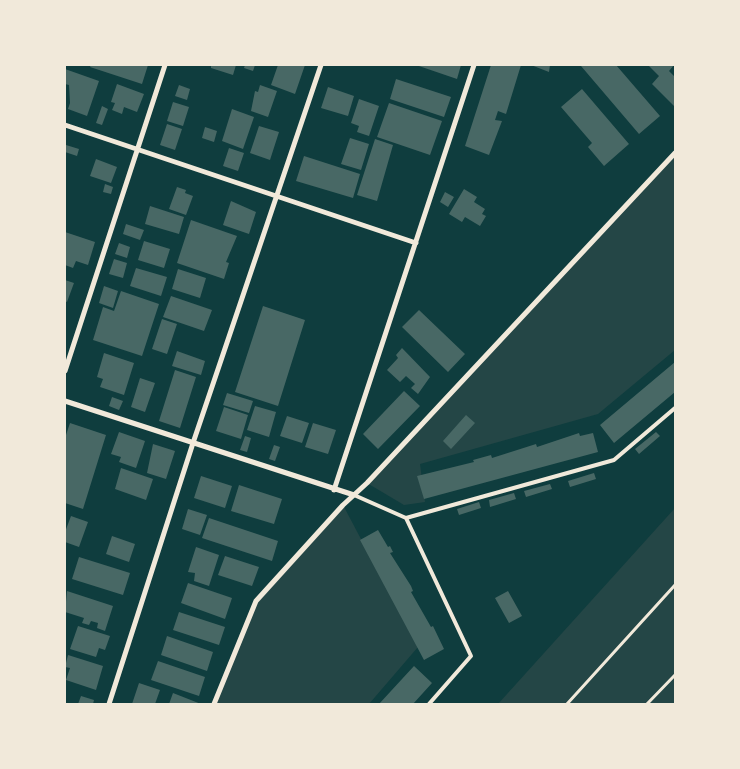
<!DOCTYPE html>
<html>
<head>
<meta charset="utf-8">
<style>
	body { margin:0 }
	#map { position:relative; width:740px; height:769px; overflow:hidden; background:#0f3d3e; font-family:"Golos Text",sans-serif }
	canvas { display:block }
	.frame { position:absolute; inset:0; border:66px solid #f1e9da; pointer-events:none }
</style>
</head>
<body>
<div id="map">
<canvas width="740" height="769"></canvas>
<div class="frame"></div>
</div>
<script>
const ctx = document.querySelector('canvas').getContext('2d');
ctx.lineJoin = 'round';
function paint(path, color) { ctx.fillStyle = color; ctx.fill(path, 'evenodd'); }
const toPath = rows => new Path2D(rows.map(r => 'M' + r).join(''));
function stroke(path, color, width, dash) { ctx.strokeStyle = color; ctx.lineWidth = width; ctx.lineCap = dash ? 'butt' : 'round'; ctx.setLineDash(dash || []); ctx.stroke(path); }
paint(toPath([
	[675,153,675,350,598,414,420,464,425,502,404,505,367,483],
	[343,505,418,647,369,704,214,704,256,601],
	[675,508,675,704,498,704]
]), '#244646');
paint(toPath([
	[91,65,148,65,142,84,90,67],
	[211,65,236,65,233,75,211,68],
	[245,65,255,65,253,71,244,68],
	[278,65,305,65,295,94,271,85],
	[416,65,461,65,457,79],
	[491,65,521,65,506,114,498,111,495,120,502,121,489,155,465,146],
	[531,65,550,65,549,72],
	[616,65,660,116,639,134,581,66],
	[648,65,674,65,669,71,675,77,675,107,652,84,659,76],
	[65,69,99,81,87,116,68,109,70,103,69,85,65,84],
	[396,79,451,97,444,117,390,99],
	[117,84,144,94,137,112,124,107,122,114,112,110,115,103,111,102],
	[179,85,190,89,187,100,175,96],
	[260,85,277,91,268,117,251,111,255,91,258,92],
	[328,87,354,96,348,116,321,108],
	[582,89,629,144,604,166,588,147,592,143,561,107],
	[359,99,379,106,369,136,357,132,359,126,351,123],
	[173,102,189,107,183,126,167,121],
	[389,103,442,121,430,155,377,137],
	[102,106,108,109,102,125,96,123],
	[232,109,254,117,243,149,222,141],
	[167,124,182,129,175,150,160,145],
	[259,126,279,132,270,160,250,153],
	[205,127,217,131,214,142,202,138],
	[350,138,369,144,361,170,341,164],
	[375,139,393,145,377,201,357,195],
	[66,145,79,149,77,156,65,152],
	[229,148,244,153,238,171,223,166],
	[304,156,360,174,353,198,296,181],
	[96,159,117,167,111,183,90,176],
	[105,184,113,187,111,194,103,192],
	[177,187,186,190,185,193,193,196,186,215,169,209],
	[464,189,477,197,474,202,485,209,482,214,486,216,480,226,465,217,462,222,449,214],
	[445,192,454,197,448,207,440,202],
	[231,201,256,212,249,234,223,225],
	[150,206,184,217,179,234,145,224],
	[191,220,237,236,226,262,229,263,224,279,177,263],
	[126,224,144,230,140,240,123,234],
	[65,232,95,242,88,265,76,261,73,268,65,265],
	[144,241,170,249,164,268,138,260],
	[119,243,130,247,127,258,115,254],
	[114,259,127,263,123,278,109,274],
	[136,268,167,277,161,296,130,286],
	[178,269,206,278,200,298,172,289],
	[65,280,74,283,67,302,65,301],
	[104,286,118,291,113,308,99,303],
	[121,291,159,304,142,356,93,340,103,307,114,311],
	[171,296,212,310,204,331,163,317],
	[263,306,305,320,278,406,235,392],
	[419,310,465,354,448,372,402,327],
	[162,319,177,324,167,354,152,349],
	[402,348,430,377,418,394,411,388,415,384,406,376,400,382,387,370,398,358,396,355],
	[177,351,205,361,201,375,172,366],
	[104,353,134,363,124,395,100,387,103,379,97,377],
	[675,362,675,392,614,443,600,425],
	[175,370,196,377,180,428,159,421],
	[140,378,155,383,145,412,131,407],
	[404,391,420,406,378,449,363,434],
	[227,393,253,401,249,413,223,405],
	[112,397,123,401,119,410,109,406],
	[255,406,276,412,269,437,247,430],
	[224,407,248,415,241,439,216,431],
	[466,415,475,423,451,449,443,441],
	[287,416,309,423,302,443,280,436],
	[70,423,106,435,83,509,65,503,65,438],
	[313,423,336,430,328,454,305,447],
	[119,432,145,441,136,468,119,462,121,457,111,454],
	[656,432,660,436,639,454,635,449],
	[579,433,580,436,593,433,598,452,424,499,417,476,474,462,473,460,491,455,492,458,536,444,537,447],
	[245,436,251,438,247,452,240,450],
	[153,444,175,451,166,479,147,473],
	[274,445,280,447,275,461,269,459],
	[121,468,153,479,146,500,115,489],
	[594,473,596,479,570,487,568,481],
	[201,476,232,486,225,508,194,498],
	[550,484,552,489,526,497,524,491],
	[239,485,282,499,274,524,231,511],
	[514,493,516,499,490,507,489,500],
	[479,502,481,508,459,515,457,509],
	[188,509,207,515,200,535,182,529],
	[71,516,88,522,79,547,65,542,65,532],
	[209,518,278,541,272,561,202,538],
	[378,530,388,547,390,546,393,552,390,553,411,586,413,591,411,592,431,627,433,626,444,649,424,660,360,540],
	[112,536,135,544,129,562,106,554],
	[196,547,219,555,209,586,194,581,195,573,188,572],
	[225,556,259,567,252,586,218,575],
	[79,557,130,573,123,595,72,579],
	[188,583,232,598,225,619,181,603],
	[67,591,113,606,105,631,97,628,98,623,91,621,89,625,82,623,84,618,65,612],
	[508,591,522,616,509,623,495,598],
	[179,612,225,627,219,645,173,630],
	[78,626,110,636,105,650,99,648,96,657,70,649],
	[167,636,213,652,207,671,161,655],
	[68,655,103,666,96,690,66,680,70,668,65,667],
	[158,661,205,677,199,696,151,680],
	[414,666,432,683,413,704,379,704],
	[139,683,160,690,155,704,132,704],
	[173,693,201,704,169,704],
	[81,696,94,700,93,704,78,704]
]), '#486865');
stroke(toPath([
	[567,704,675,585],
	[647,704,675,675]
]), '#f1e9da', 3);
stroke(toPath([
	[354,495,406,518,614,460,675,408],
	[406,518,471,656,429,704]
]), '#f1e9da', 4);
stroke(toPath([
	[65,125,416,243],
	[65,371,165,65],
	[65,401,354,495],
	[334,490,474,65],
	[109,704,193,443,321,65],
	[214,704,256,601,343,505,367,483,675,153]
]), '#f1e9da', 5);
</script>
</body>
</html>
